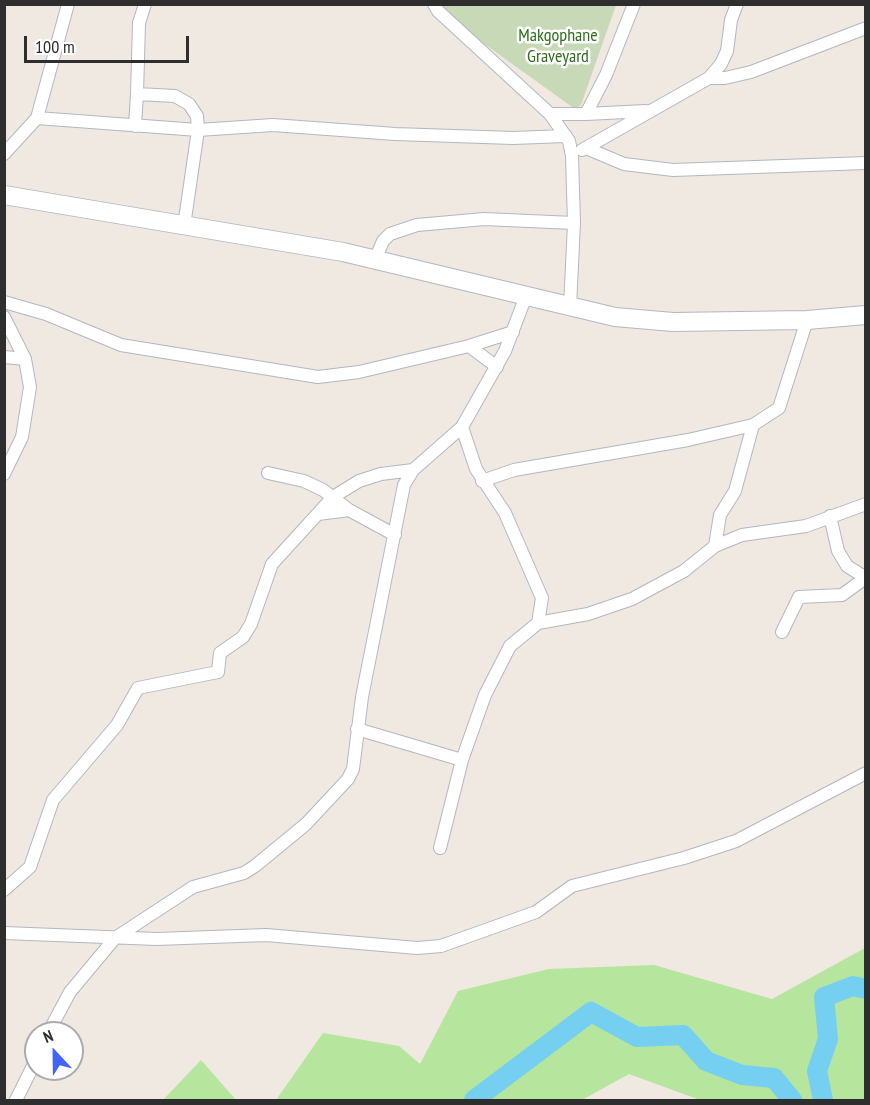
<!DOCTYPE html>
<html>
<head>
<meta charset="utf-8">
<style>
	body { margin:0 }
	#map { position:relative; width:870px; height:1105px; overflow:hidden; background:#efe9e1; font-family:"PT Sans Narrow",sans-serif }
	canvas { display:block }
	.frame { position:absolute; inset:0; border:6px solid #2e2e2e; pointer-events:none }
	.north { position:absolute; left:24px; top:1021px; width:60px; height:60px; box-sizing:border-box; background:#fff; border:2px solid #ababab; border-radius:50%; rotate:338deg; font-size:16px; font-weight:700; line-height:24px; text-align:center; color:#2e2e2e }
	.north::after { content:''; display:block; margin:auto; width:21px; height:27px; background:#4264fb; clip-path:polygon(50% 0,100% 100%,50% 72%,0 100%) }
	.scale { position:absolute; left:24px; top:36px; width:165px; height:27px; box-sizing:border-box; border:3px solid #2e2e2e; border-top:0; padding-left:8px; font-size:18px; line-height:21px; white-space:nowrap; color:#2e2e2e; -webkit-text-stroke:4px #fff; paint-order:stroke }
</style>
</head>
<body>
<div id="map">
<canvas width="870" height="1105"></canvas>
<div class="frame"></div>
<div class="north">N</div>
<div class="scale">100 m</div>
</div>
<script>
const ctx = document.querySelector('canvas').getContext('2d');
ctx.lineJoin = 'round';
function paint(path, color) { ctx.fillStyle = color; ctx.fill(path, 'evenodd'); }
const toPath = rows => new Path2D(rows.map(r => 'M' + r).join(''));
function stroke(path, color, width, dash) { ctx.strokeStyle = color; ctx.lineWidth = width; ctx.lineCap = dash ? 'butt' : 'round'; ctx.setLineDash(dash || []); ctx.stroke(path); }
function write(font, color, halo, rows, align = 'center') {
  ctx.font = font + ' "PT Sans Narrow",sans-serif'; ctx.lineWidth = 5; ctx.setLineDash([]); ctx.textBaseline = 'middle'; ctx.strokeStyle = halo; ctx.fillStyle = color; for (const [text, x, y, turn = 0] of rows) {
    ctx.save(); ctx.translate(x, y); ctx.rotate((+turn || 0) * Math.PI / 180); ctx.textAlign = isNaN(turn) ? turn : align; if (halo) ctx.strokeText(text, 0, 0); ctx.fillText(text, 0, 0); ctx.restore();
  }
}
paint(toPath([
	[865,948,865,1100,700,1100,629,1074,582,1100,276,1100,323,1033,399,1046,420,1064,458,991,549,969,654,965,772,999],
	[201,1060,236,1100,163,1100]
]), '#b6e59e');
paint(toPath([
	[436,5,616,5,581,105,575,109,437,10]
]), '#c8d9b8');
stroke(toPath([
	[474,1100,591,1012,637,1037,683,1035,706,1061,742,1075,774,1078,792,1100],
	[823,1100,817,1071,828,1039,824,997,853,986,866,989]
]), '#75cff0', 20);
const street = toPath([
	[145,4,139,23,137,94,175,96,189,104,197,116,198,130,184,226],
	[434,4,438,11,550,114,569,141,572,156,574,223,570,307],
	[709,78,725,78,751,72,866,28],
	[550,114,586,114,606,75,634,4],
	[586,114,646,111],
	[37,118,68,4],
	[135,126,137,94],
	[586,148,624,164,673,170,866,163],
	[582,150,709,78,721,64,727,51,731,20,737,4],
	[4,154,37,118,198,130,273,125,395,134,513,138,566,136],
	[375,260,383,241,390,234,417,225,484,219,574,223],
	[4,302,46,314,121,345,318,377,359,372,469,346,513,332],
	[4,317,25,359,30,387,22,437,4,474],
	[469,346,497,367],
	[4,357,25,359],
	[268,473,304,481,323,490,349,510],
	[482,481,514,470,688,440,753,425,779,408,807,320],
	[318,514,349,510,395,535],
	[830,516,838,551,847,566,866,578],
	[715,546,742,535,806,526,866,504],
	[538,623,588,614,632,599,684,571,715,546,720,515,735,491,753,425],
	[782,632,799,597,842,595,864,579],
	[357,729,462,760],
	[440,848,462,760,485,695,510,646,538,623,542,598,505,513,476,469,462,427],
	[4,890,30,867,53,800,117,725,138,688,218,672,220,653,243,637,251,624,272,564,333,497,359,481,381,474,413,470],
	[4,933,157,939,266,935,417,948,441,946,536,912,572,886,684,858,736,841,866,773],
	[48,1033,70,992,115,938,193,887,244,873,255,866,306,824,348,779,353,769,362,697,404,485,413,470,462,427,505,351,526,296],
	[16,1100,36,1060]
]);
const secondary = toPath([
	[4,195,343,252,615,317,673,322,807,320,866,315]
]);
stroke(street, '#b4b7c1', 14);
stroke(secondary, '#b4b7c1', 20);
stroke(street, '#fff', 12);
stroke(secondary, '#fff', 18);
write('18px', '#2c6e1b', '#fff', [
	["Makgophane",558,36],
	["Graveyard",558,57]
]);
</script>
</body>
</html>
